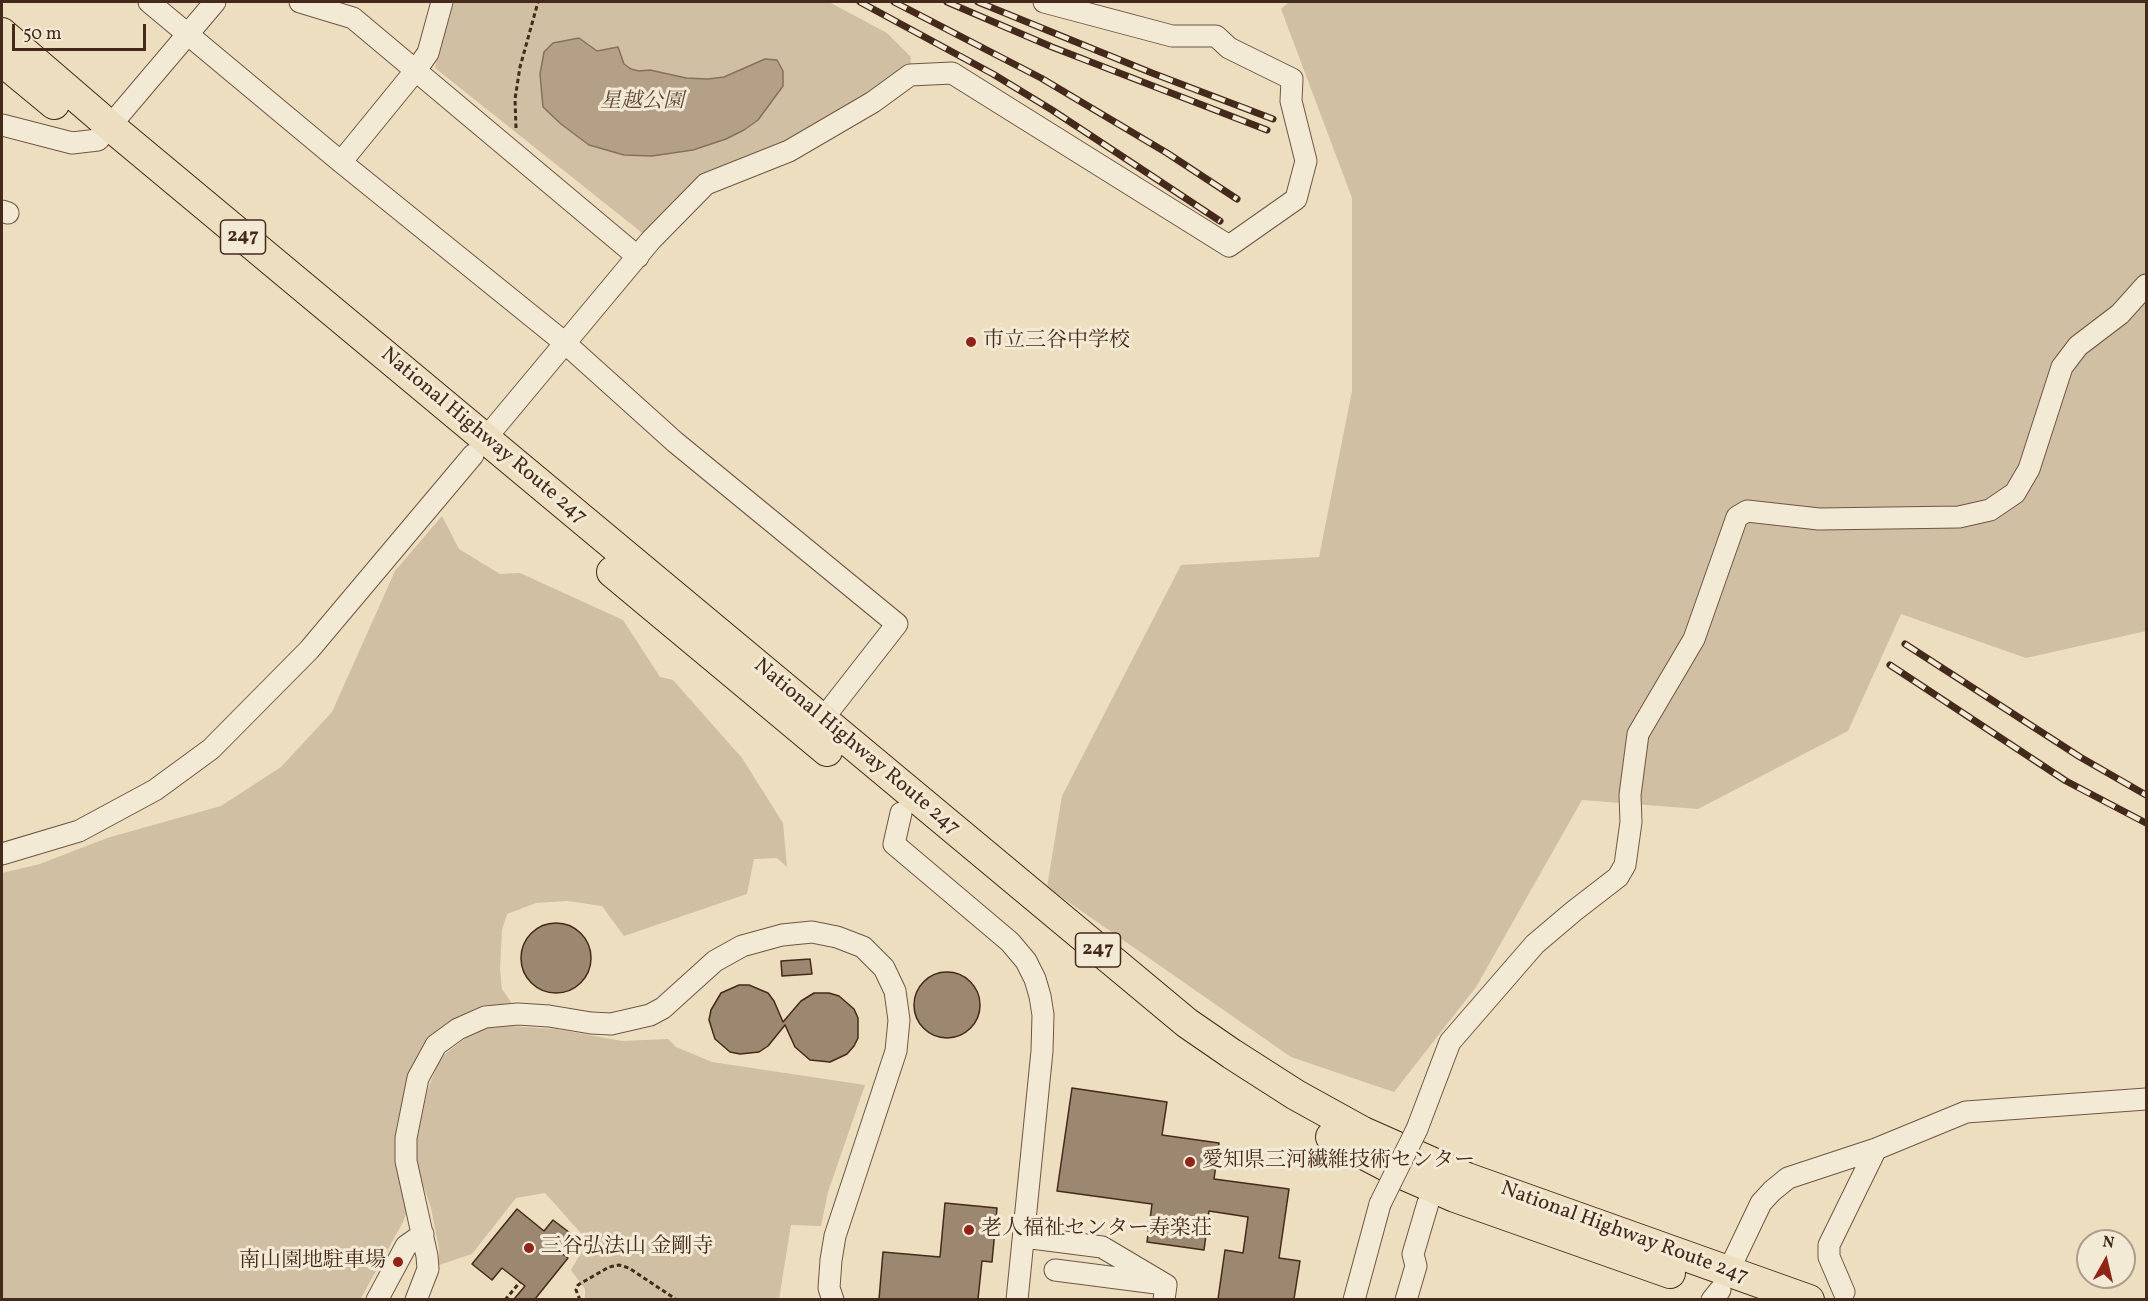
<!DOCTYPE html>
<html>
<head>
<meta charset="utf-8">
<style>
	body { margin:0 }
	#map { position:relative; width:2148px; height:1301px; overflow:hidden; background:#eddebf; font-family:Vollkorn,serif }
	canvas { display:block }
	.frame { position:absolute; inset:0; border:3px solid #45291b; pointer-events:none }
	.north { position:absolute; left:2076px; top:1229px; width:60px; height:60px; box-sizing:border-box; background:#f3ead5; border:2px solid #ad9d8b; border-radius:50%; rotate:8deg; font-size:16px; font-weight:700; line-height:24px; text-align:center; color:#45291b }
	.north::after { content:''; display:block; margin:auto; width:21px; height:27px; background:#8f2418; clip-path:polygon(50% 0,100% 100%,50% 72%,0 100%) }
	.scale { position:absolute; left:12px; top:24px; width:134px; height:27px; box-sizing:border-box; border:3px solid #45291b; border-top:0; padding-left:8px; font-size:18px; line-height:21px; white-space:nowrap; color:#45291b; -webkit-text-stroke:4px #f3ead5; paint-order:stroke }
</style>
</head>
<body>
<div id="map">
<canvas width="2148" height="1301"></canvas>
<div class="frame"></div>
<div class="north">N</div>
<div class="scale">50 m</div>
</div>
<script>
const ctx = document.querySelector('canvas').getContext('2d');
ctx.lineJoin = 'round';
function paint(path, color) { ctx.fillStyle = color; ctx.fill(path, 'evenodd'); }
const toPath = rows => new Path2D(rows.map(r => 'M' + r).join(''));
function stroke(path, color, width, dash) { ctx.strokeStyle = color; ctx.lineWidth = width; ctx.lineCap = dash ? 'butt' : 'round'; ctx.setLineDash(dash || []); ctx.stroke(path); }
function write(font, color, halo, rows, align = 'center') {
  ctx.font = font + ' Vollkorn,"Noto Serif JP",serif'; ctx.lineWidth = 6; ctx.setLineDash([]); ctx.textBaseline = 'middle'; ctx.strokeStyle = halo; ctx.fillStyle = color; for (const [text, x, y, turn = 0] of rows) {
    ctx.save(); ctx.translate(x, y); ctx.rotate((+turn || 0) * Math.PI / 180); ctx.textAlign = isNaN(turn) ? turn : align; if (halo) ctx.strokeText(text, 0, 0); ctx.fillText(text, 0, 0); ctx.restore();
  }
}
paint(toPath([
	[454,2,829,2,887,33,911,57,910,75,706,184,651,240,435,68],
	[1289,2,2146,2,2146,631,2026,658,1901,614,1848,731,1698,809,1582,800,1476,987,1394,1092,1291,1057,1047,887,1062,796,1181,565,1319,557,1352,391,1352,198,1281,9],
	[442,516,459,549,500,574,520,573,623,620,660,677,673,680,742,758,783,823,787,867,777,858,754,859,747,894,624,936,602,906,567,901,536,903,507,914,502,930,500,969,502,989,513,1005,483,1005,454,1019,424,1045,410,1070,396,1128,395,1160,408,1208,403,1222,360,1300,2,1299,2,873,40,864,107,838,221,806,281,767,332,712,395,571],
	[509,1026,556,1029,622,1041,668,1039,676,1047,712,1062,865,1085,828,1192,821,1226,791,1225,779,1299,585,1299,585,1289,571,1270,588,1241,545,1193,516,1198,472,1254,439,1265,439,1249,431,1208,417,1168,416,1145,427,1092,440,1058,467,1037,484,1028]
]), '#d0bfa3');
const water = toPath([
	[579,38,597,51,618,47,624,64,631,69,639,71,650,70,686,78,708,79,724,77,765,59,777,60,783,71,783,86,758,120,744,130,726,139,693,150,652,156,624,155,589,145,561,124,543,107,540,74,544,52,553,43,579,38]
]);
paint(water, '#b4a087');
stroke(water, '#88705c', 1.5);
const building = toPath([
	'521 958a35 35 0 1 1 70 0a35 35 0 1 1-70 0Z',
	[810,959,812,974,782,976,781,961,810,959],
	'914 1005a33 33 0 1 1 66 0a33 33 0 1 1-66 0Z',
	[739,985,749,985,768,993,774,1001,783,1022,801,1001,814,993,829,993,839,996,854,1009,858,1018,858,1038,854,1046,847,1054,830,1062,810,1060,795,1047,785,1025,768,1046,759,1052,740,1054,730,1052,715,1039,709,1020,711,1010,721,993,739,985],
	[1072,1088,1167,1102,1162,1135,1219,1143,1214,1179,1289,1189,1279,1258,1300,1261,1294,1299,1218,1299,1225,1250,1243,1253,1248,1217,1209,1211,1204,1250,1147,1242,1152,1204,1057,1191,1072,1088],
	[945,1203,997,1208,992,1262,982,1261,978,1299,879,1299,883,1252,940,1257,945,1203],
	[517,1209,544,1231,553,1220,574,1236,560,1252,568,1258,535,1299,514,1299,525,1286,502,1268,492,1280,472,1264,517,1209]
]);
paint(building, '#9c8770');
stroke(building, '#45291b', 1.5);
const minor = toPath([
	[149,2,341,162,565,343,675,442,897,624,822,720],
	[300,2,353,18,638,257],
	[2,125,72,143,98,140,215,2],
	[341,162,416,70,428,53,442,2],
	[2,211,8,213],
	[485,439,651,240,706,184,789,151,873,102,910,75,952,73,1229,246,1296,199,1306,161,1291,101,1292,79,1229,48,1216,36,1172,36,1044,2],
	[901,813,894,844,1010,942,1026,961,1035,979,1040,996,1043,1015,1042,1051,1017,1300],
	[2,854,79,831,155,790,211,749,309,650,473,455],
	[1417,1129,1450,1042,1535,944,1574,911,1618,877,1625,865,1631,822,1630,795,1638,734,1694,639,1737,517,1747,511,1819,519,1959,517,1990,510,2015,493,2029,469,2062,367,2078,346,2120,314,2146,285],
	[1024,1237,1102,1247,1166,1285,1164,1300],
	[1055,1270,1156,1283],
	[1728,1272,1761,1203,1772,1191,1788,1178,1876,1149,1966,1112,2146,1099],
	[1844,1292,1829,1257,1829,1245,1876,1149],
	[377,1300,406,1246,423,1234],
	[416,1300,428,1269,427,1256,406,1161,406,1138,418,1078,436,1045,458,1029,485,1017,518,1014,549,1016,591,1023,611,1024,650,1015,663,1008,715,961,742,946,782,935,812,932,837,937,863,947,884,968,895,991,899,1020,896,1051,835,1236,831,1260,829,1288,833,1300],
	[1354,1300,1380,1204],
	[1406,1300,1416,1266,1413,1254,1428,1203],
	[1712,1300,1720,1290]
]);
const highway = toPath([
	[2,33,110,126,1187,1023,1232,1054,1296,1095,1363,1132,1467,1178,1809,1300],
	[2,61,54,104],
	[612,572,827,751],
	[1331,1137,1400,1173,1455,1197,1670,1273]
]);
stroke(minor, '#6f5644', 23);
stroke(highway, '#45291b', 32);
stroke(toPath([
	[516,128,515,99,520,67,538,2],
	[505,1300,520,1282],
	[580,1300,576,1290,578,1285,609,1267,619,1265,629,1268,677,1300]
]), '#45291b', 3, [4.5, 3]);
stroke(minor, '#f3ead5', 21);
stroke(highway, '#eddebf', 30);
const rail = toPath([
	[860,2,993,74,1052,110,1220,221],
	[894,2,1041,78,1167,153,1237,199],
	[947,2,1052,47,1267,130],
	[978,2,1152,73,1273,119],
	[1905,644,2080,757,2146,795],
	[1890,665,2066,781,2146,823]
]);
stroke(rail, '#45291b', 7);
stroke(rail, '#f3ead5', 4.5, [14]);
const minorBridge = toPath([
	[1380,1204,1417,1129]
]);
stroke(minorBridge, '#6f5644', 23, []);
stroke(minorBridge, '#f3ead5', 21);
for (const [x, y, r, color] of [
	[971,342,6,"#8f2418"],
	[1190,1162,6,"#8f2418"],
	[969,1230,6,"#8f2418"],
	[529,1248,6,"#8f2418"],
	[398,1262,6,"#8f2418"]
]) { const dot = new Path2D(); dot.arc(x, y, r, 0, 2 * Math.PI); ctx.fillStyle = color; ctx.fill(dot); stroke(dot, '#f3ead5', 2); }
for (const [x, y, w] of [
	[243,237,45],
	[1098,950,45]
]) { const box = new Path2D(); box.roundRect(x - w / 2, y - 17, w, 34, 4.5); ctx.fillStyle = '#f3ead5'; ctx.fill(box); stroke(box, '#45291b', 1.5); }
write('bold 20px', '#45291b', null, [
	["247",243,237],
	["247",1098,950]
]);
write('italic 21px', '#614736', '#f3ead5', [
	["星越公園",642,103]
]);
write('21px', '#45291b', '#f3ead5', [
	["市立三谷中学校",983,342],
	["愛知県三河繊維技術センター",1202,1162],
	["老人福祉センター寿楽荘",981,1230],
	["三谷弘法山 金剛寺",541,1248],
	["南山園地駐車場",386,1262,"right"]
], 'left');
write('21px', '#45291b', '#f3ead5', [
	["National Highway Route 247",483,437,40],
	["National Highway Route 247",856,748,40],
	["National Highway Route 247",1624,1234,20]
]);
</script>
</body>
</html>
